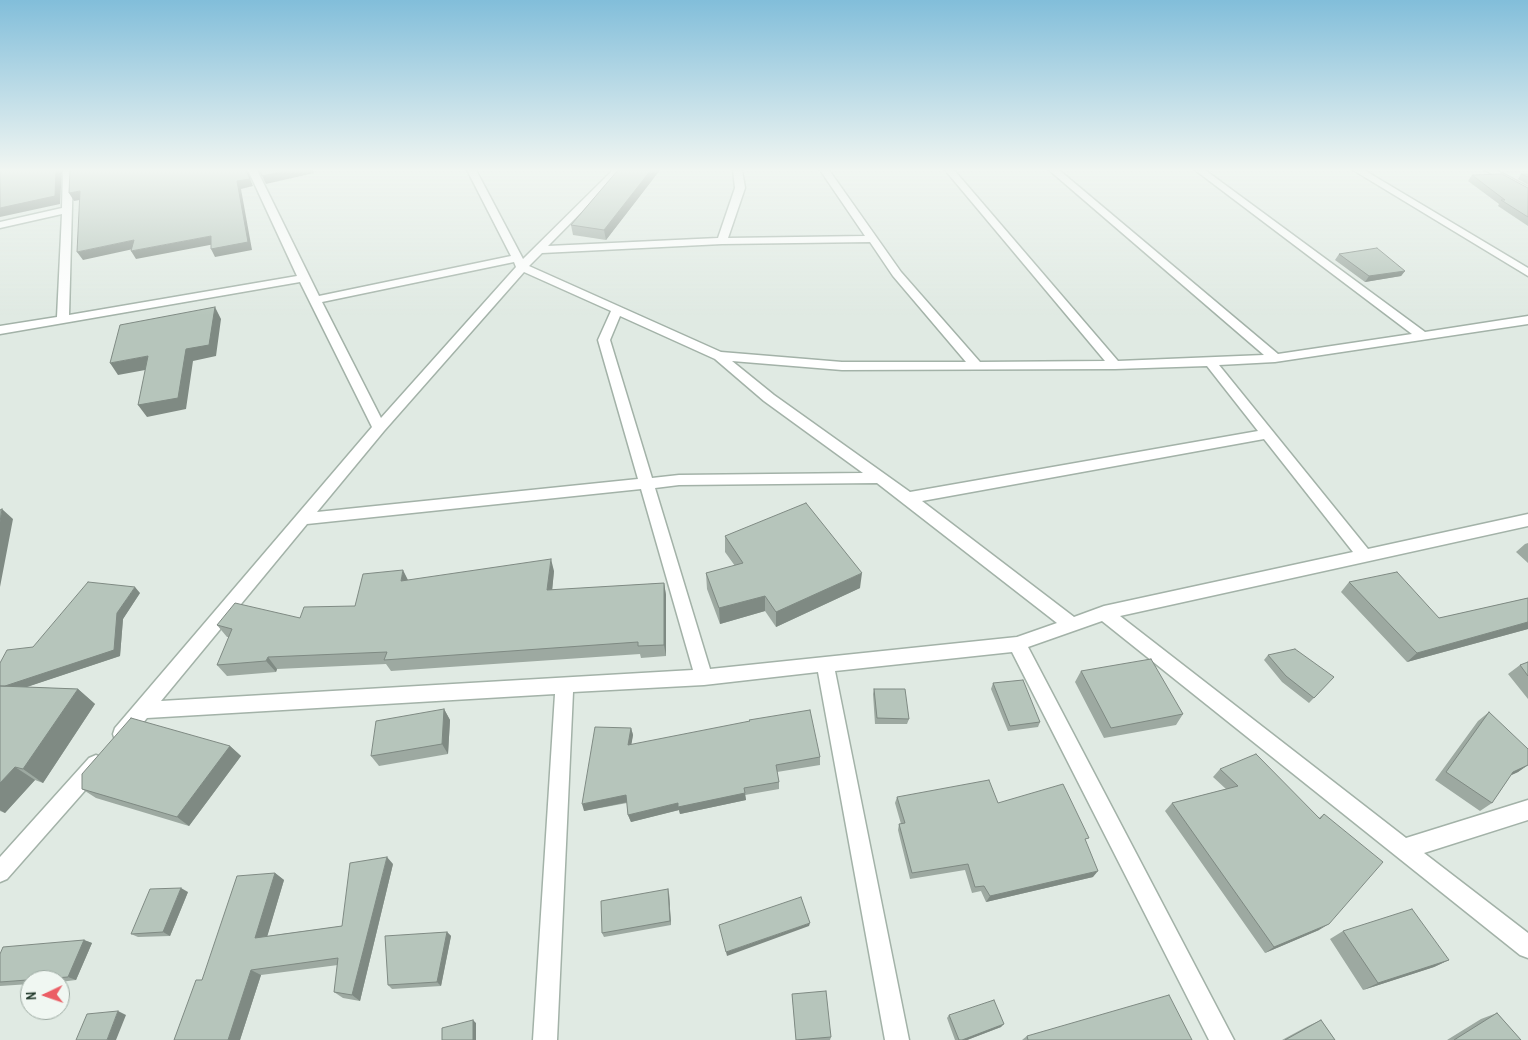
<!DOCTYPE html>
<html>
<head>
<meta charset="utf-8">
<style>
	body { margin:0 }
	#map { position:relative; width:1528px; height:1040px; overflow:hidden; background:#e0eae3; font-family:"Archivo Narrow",sans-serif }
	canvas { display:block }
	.north { position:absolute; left:20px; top:970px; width:50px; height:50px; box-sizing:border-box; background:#f0f7f2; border:1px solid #9eaba3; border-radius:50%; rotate:267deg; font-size:14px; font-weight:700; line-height:20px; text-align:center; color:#223a2c }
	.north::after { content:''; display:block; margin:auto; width:18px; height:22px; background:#eb5e65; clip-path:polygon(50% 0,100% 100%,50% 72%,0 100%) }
</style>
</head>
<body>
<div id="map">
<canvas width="1528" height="1040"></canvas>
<div class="north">N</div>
</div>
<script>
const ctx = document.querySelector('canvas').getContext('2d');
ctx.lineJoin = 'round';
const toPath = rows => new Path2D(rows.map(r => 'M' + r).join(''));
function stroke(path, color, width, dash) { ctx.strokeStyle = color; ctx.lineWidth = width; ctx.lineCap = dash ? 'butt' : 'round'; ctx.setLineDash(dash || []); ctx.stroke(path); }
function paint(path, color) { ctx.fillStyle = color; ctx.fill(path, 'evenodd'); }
const minor = toPath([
	[63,170,73,170,69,315,297,276,248,170,257,170,319,296,511,256,467,170,476,170,523,259,613,170,623,170,548,246,718,238,735,188,733,170,742,170,745,188,728,238,865,236,820,170,829,170,901,272,980,362,1105,361,945,170,954,170,1118,361,1264,355,1049,170,1059,170,1278,354,1412,334,1195,170,1205,170,1425,332,1528,316,1528,324,1275,362,1219,365,1368,549,1528,514,1528,526,1120,616,1406,838,1528,800,1528,820,1424,853,1528,933,1528,958,1520,955,1102,621,1028,647,1234,1040,1209,1040,1012,652,835,671,909,1040,885,1040,818,672,704,685,573,692,557,1040,533,1040,555,694,147,718,129,740,122,742,115,740,113,734,115,728,372,427,300,282,0,334,0,326,57,317,62,214,0,228,0,222,62,208,63,170],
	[870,242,893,276,966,362,842,362,721,352,529,266,542,253,722,244,870,242],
	[514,262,516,267,381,418,322,302,514,262],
	[524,272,611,311,598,340,638,479,317,512,384,431,524,272],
	[620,316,715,359,764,401,863,473,679,475,652,478,610,340,620,316],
	[732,361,842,370,1115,369,1207,366,1258,431,910,492,774,395,732,361],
	[1264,439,1353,552,1104,606,1074,617,922,501,1264,439],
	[877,483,1057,623,1017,637,710,669,655,488,679,485,877,483],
	[641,489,693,670,161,701,307,524,641,489],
	[1353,170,1364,170,1528,268,1528,276,1353,170],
	[1485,170,1496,170,1528,187,1528,194,1485,170],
	[96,755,103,758,105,764,103,770,7,879,0,882,0,857,89,758,96,755]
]);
stroke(minor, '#a3b2a8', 3);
paint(minor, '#fff');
paint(toPath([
	[618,170,660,170,606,240,573,235,571,225],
	[1521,174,1528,174,1528,185,1518,179],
	[1472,175,1528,188,1528,226,1498,206,1499,204,1468,181],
	[1339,254,1405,271,1401,276,1365,282,1335,260],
	[725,536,860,588,776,627,765,611,720,624,707,589,706,573,735,566,725,552],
	[1528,543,1528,563,1516,552,1525,544],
	[554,571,552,590,664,583,666,595,666,656,641,658,640,654,391,671,386,664,277,669,276,672,227,676,217,665,229,637,227,637,217,625,300,618,355,606,408,580],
	[1349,582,1439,618,1528,598,1528,629,1407,662,1341,592],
	[140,593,123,619,120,656,26,687,78,689,95,704,43,783,35,780,5,813,0,811,0,663,33,647],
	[1268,655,1334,677,1309,703,1282,682,1264,660],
	[1528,662,1528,699,1508,674,1520,665],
	[1081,671,1183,714,1176,725,1104,738,1075,682],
	[993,683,1040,722,1038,727,1008,731,991,689],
	[874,689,909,719,907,724,875,724,873,694],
	[444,709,450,720,448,754,379,766,371,756],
	[1489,712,1528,765,1518,772,1511,775,1492,803,1480,811,1435,780,1478,721],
	[631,728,633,735,631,744,820,757,820,765,777,772,779,782,779,789,745,795,746,800,680,814,679,810,631,822,628,815,627,803,584,811],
	[230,746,241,756,189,826,96,798,82,789],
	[1220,769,1319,818,1324,814,1319,930,1265,953,1165,811,1172,803,1226,789,1213,777],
	[897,797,1086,842,1093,877,986,902,981,891,972,893,965,870,910,879,898,830,899,824,901,824,895,803],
	[393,864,360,1001,343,998,334,992,338,965,261,975,240,1040,174,1040,202,980,275,873,284,880,267,936,342,926],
	[188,892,170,936,138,937,131,934],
	[669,893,671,925,604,937,602,933],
	[1343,931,1449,960,1434,967,1363,990,1330,939],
	[447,932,451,936,441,986,392,989,388,985],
	[84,940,92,943,76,980,60,982,60,980,30,980,30,984,0,986,0,954],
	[792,994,831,1037,830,1040,796,1040],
	[1497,1013,1521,1040,1447,1040,1481,1019],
	[949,1015,1001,1027,967,1040,955,1040,947,1018],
	[1321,1020,1335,1040,1282,1040,1308,1026],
	[1027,1036,1192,1040,1022,1040]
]), '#9da9a1');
paint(toPath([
	[56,170,62,170,60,204,0,217,0,208],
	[246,170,247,170,253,186,241,189,252,250,215,257,211,249,237,181],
	[292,170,313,170,314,173,266,184,262,176],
	[651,170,660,170,606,240,604,230],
	[80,191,85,199,74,201,69,193],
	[211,236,215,244,136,259,131,251],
	[134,240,138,248,83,260,77,252],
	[1405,271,1401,276,1365,282,1369,276],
	[215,307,221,319,216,356,193,361,186,409,147,417,138,405,186,349],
	[148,356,156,368,118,375,110,363],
	[2,509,13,519,0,587,0,522],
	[551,559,554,571,551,602,547,590],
	[403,570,409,582,401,581],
	[862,573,860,588,776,627,776,612],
	[664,583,666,595,666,656,664,645],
	[135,587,140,593,123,619,120,656,0,696,0,688,117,613],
	[765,596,765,611,720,624,719,608],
	[1528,622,1528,629,1407,662,1417,653],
	[268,657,277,669,276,672,266,661],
	[78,689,95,704,43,783,23,769],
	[444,709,450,720,448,754,442,744],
	[631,728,633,735,630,753,628,745],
	[230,746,241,756,189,826,177,817],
	[1528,765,1518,772,1501,780,1513,772],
	[15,767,35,780,5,813,0,810,0,783],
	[745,793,746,800,680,814,679,810,631,822,628,815,678,803],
	[626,795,628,802,584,811,582,804],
	[387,857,393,864,360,1001,352,995],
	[1098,871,1093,877,986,902,990,896],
	[275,873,284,880,265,944,255,938],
	[181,888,188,892,170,936,163,932],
	[668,889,669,893,671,925,670,921],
	[810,923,809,926,727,956,726,952],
	[1329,924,1319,930,1265,953,1274,947],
	[447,932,451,936,441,986,437,982],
	[84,940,92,943,76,980,68,977],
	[1449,960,1434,967,1363,990,1378,983],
	[251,970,261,975,240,1040,228,1040],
	[118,1011,126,1015,116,1040,107,1040],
	[473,1020,476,1023,476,1040,473,1040],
	[1004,1024,1001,1027,967,1040,962,1040]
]), '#7f8a83');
const building = toPath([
	[0,170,56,170,55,196,0,208,0,170],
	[70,170,246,170,250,179,237,181,248,242,211,249,211,236,131,251,134,240,77,252,80,191,69,193,70,170],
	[259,170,292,170,262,176,259,170],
	[618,170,651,170,604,230,571,225,618,170],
	[1502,174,1528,188,1528,217,1501,200,1505,200,1472,175,1502,174],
	[1521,174,1528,174,1528,177,1521,174],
	[1377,248,1405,271,1369,276,1339,254,1377,248],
	[215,307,209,345,186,349,178,398,138,405,148,356,110,363,120,325,215,307],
	[806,503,862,573,776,612,765,596,719,608,706,573,743,563,725,536,806,503],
	[2,509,0,522,0,510,2,509],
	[551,559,547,590,664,583,664,645,638,646,638,642,384,660,387,652,268,657,266,661,217,665,232,629,217,625,235,603,300,618,304,607,355,606,363,574,403,570,401,581,551,559],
	[1397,572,1439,618,1528,598,1528,622,1417,653,1349,582,1397,572],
	[88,582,135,587,117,613,114,650,5,686,0,686,0,663,7,650,33,647,88,582],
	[1295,649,1334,677,1314,698,1286,676,1268,655,1295,649],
	[1151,659,1183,714,1111,728,1081,671,1151,659],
	[1528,662,1528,676,1520,665,1528,662],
	[1023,680,1040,722,1010,726,993,683,1023,680],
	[0,686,78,689,23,769,15,767,0,783,0,686],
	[874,689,905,689,909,719,877,718,874,689],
	[444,709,442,744,371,756,376,721,444,709],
	[810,710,820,757,776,765,779,782,744,788,745,793,678,807,678,803,628,815,626,795,582,804,595,727,631,728,628,745,750,721,749,720,810,710],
	[1489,712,1528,749,1528,765,1513,772,1492,803,1446,772,1489,712],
	[131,718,230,746,177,817,82,789,82,774,131,718],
	[1256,754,1320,819,1324,814,1383,862,1329,924,1274,947,1172,803,1238,786,1220,769,1256,754],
	[989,780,998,803,1063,784,1089,838,1085,839,1098,871,990,896,984,886,975,887,968,864,912,873,899,824,905,823,897,797,989,780],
	[387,857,352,995,334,992,338,958,251,970,228,1040,174,1040,196,980,202,980,237,876,275,873,255,938,342,926,350,863,387,857],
	[181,888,163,932,131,934,150,889,181,888],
	[668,889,670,921,602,933,601,901,668,889],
	[801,897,810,923,726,952,719,925,801,897],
	[1412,909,1449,960,1378,983,1343,931,1412,909],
	[447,932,437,982,388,985,385,936,447,932],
	[84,940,68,977,0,982,0,954,3,947,84,940],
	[826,991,831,1037,796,1040,792,994,826,991],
	[1169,995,1192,1040,1028,1040,1027,1036,1169,995],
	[994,1000,1004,1024,962,1040,959,1040,949,1015,994,1000],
	[118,1011,107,1040,76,1040,87,1014,118,1011],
	[1497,1013,1521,1040,1454,1040,1497,1013],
	[473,1020,473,1040,442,1040,442,1028,473,1020],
	[1321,1020,1335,1040,1285,1040,1321,1020]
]);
paint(building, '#b6c5bb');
stroke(building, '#7f8a83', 1);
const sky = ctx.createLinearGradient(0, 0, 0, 315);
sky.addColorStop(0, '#82beda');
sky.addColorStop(0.54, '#f1f6f2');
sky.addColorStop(1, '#f1f6f200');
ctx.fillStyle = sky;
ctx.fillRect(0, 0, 1528, 315);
</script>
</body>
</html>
